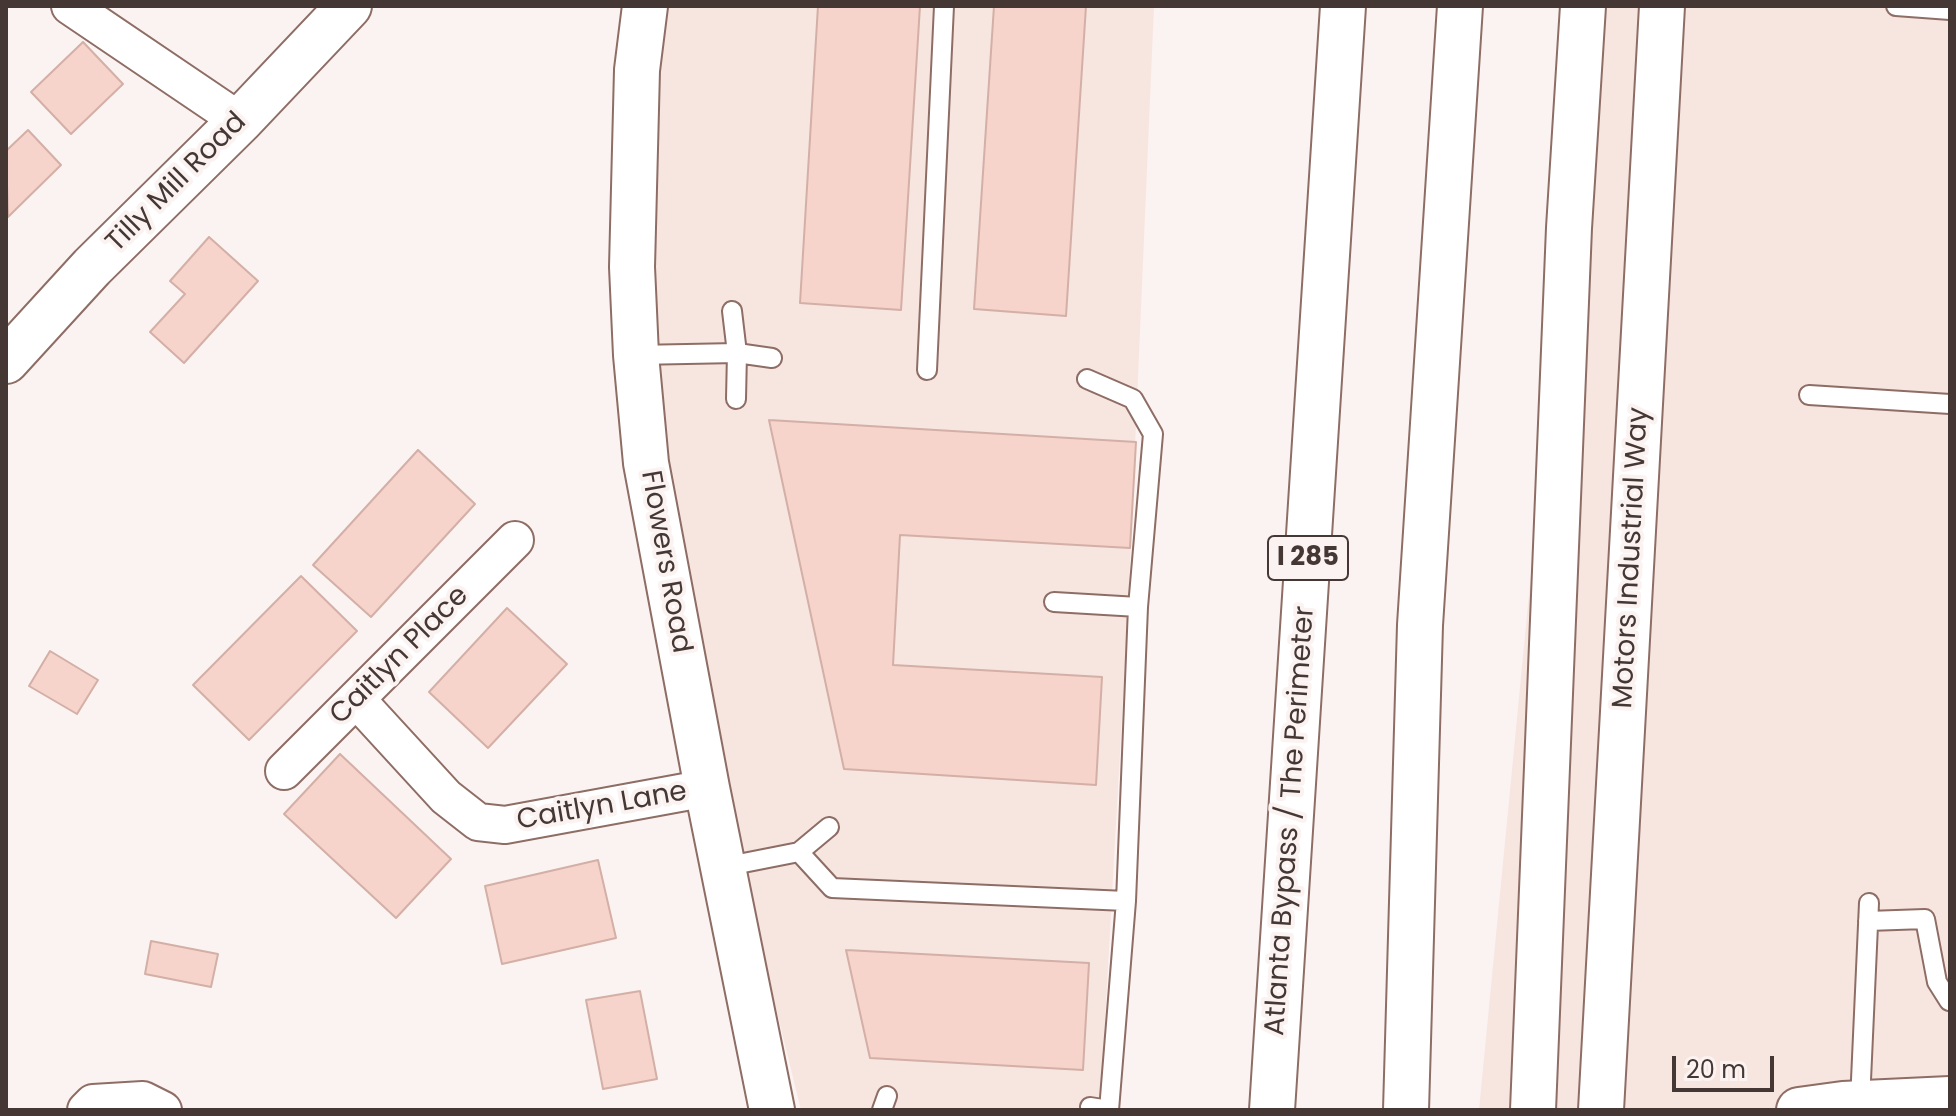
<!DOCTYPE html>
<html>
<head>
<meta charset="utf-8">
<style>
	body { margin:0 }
	#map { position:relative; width:1956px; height:1116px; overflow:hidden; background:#fbf3f1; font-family:Poppins,sans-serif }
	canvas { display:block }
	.frame { position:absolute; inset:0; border:8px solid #453733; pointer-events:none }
	.scale { position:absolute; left:1672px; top:1056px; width:102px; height:36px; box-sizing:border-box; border:4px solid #453733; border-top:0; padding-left:10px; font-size:24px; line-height:28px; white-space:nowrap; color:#453733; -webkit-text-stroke:6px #fbf3f1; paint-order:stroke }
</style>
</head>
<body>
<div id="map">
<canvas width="1956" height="1116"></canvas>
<div class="frame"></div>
<div class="scale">20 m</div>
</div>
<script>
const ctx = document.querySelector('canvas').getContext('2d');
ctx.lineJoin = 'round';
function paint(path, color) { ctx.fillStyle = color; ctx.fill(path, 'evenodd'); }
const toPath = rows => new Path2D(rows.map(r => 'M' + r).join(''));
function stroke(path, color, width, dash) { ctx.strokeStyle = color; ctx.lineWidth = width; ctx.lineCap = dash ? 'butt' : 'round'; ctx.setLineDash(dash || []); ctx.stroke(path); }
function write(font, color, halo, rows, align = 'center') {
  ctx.font = font + ' Poppins,sans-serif'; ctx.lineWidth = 8; ctx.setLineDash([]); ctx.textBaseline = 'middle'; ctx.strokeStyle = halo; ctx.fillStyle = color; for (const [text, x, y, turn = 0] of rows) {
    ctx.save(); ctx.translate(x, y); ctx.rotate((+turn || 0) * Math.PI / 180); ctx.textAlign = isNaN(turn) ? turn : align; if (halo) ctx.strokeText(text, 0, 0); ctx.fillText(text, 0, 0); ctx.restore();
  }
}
paint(toPath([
	[629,6,1154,6,1128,609,1100,1110,801,1110,667,565],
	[1574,6,1950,6,1950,1110,1479,1110,1566,213]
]), '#f7e5e0');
const building = toPath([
	[818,6,920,6,901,310,800,303,818,6],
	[994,6,1086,6,1066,316,974,309,994,6],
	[83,42,123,84,71,134,31,92,83,42],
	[28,130,61,165,8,217,6,151,28,130],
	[209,237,258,281,184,363,150,332,185,294,170,281,209,237],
	[769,420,1136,442,1130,548,900,535,893,665,1102,677,1096,785,844,769,769,420],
	[418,450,475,504,371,617,313,565,418,450],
	[301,576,357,631,249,740,193,685,301,576],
	[507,608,567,664,488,748,429,692,507,608],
	[50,651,98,680,77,714,29,686,50,651],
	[340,754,451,859,396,918,284,814,340,754],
	[598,860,616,938,502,964,485,886,598,860],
	[151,941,218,954,211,987,145,974,151,941],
	[846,950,1089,963,1083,1070,870,1058,846,950],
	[640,991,657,1079,603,1089,586,1000,640,991]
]);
paint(building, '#f6d4cb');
stroke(building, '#d3afa6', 2);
const lane = toPath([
	[1896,6,1950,10],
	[732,311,737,353,736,399],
	[636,355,737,353,772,358],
	[927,370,944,6],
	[1087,379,1133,399,1153,434,1138,607,1126,901,1109,1110,1090,1107],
	[1809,395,1950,404],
	[1054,602,1138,607],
	[799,852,829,827],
	[723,867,799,852,832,888,1126,901],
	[1868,921,1925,919,1937,982,1949,1001],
	[1860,1102,1869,903],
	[882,1110,887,1096]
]);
const street = toPath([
	[70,6,240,121],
	[357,700,446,797,478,822,505,825,707,788],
	[284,771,515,540],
	[86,1110,93,1103,143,1100,163,1110]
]);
const secondary = toPath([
	[645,6,637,70,632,267,636,355,646,463,707,788,772,1110],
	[6,361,92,267,240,121,349,6],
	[1533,1110,1569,228,1583,6],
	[1601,1110,1662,6],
	[1799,1110,1843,1104,1950,1099]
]);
const highway = toPath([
	[1272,1110,1343,6],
	[1406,1110,1420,625,1460,6]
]);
stroke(lane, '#8e6d65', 22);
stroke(street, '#8e6d65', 40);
stroke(secondary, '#8e6d65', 48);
stroke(highway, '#8e6d65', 48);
stroke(lane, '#fff', 18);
stroke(street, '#fff', 36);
stroke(secondary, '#fff', 44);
stroke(highway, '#fff', 44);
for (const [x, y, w] of [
	[1308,558,80]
]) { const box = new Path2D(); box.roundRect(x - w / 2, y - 22, w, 44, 6); ctx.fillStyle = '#fbf3f1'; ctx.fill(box); stroke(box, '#453733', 2); }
write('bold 26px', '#453733', null, [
	["I 285",1308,558]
]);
write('28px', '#453733', '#fbf3f1', [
	["Tilly Mill Road",177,183,-45],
	["Motors Industrial Way",1632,558,-87],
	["Flowers Road",665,562,80],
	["Caitlyn Place",400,656,-45],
	["Caitlyn Lane",602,807,-10],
	["Atlanta Bypass / The Perimeter",1291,821,-86]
]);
</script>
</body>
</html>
